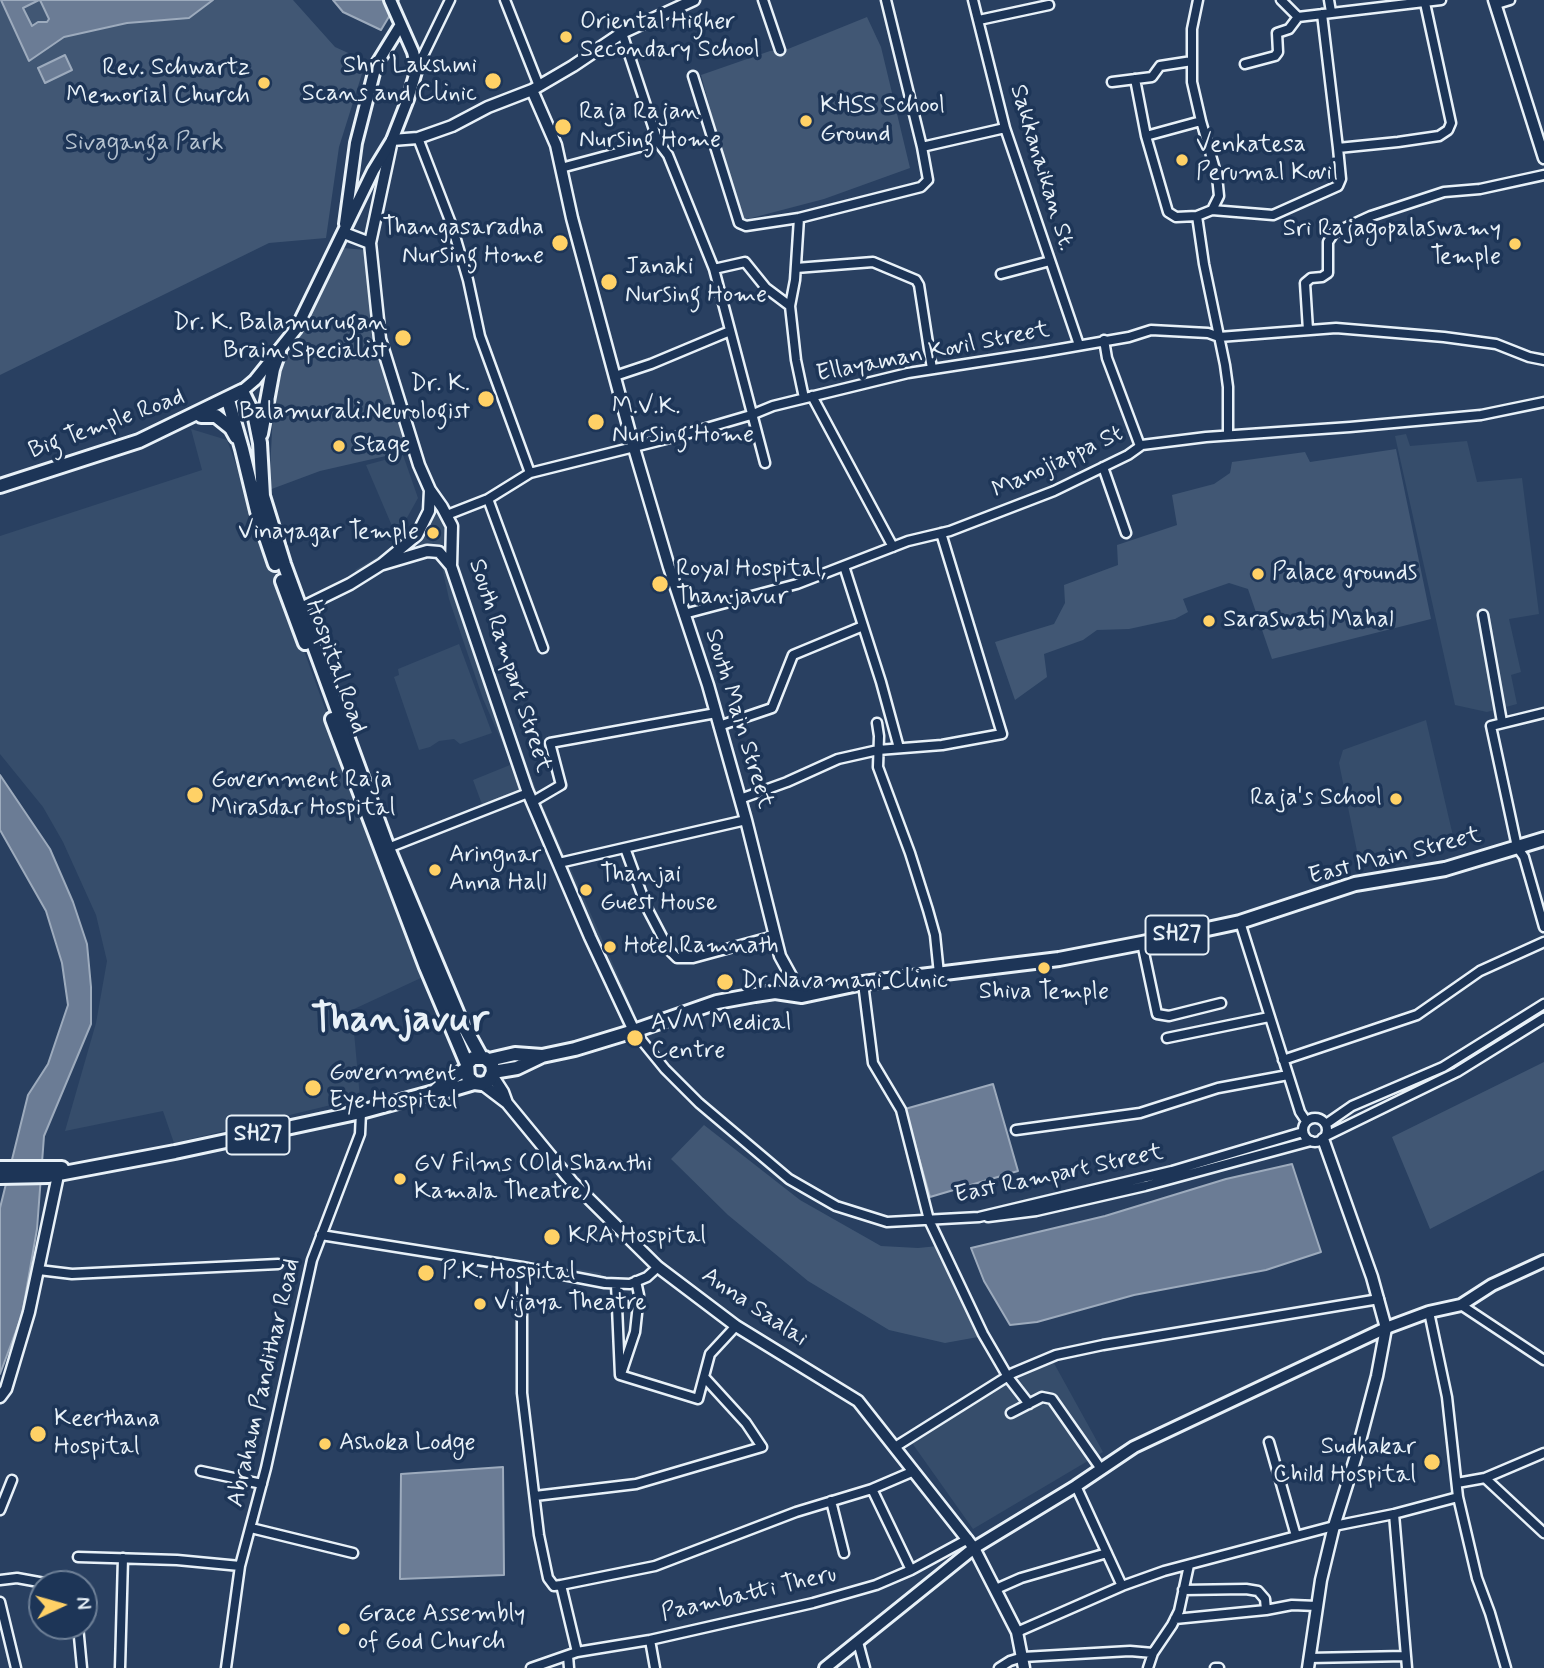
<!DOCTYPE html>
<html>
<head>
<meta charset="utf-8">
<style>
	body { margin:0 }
	#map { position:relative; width:1544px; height:1668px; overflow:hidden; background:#294061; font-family:Mynerve,sans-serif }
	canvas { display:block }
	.north { position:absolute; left:28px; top:1570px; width:70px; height:70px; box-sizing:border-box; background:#1d3557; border:2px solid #6e8097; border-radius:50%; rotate:85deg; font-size:19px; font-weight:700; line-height:28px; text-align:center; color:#e8f1f8 }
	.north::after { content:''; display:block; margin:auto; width:24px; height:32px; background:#ffd166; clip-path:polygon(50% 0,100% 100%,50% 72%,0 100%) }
</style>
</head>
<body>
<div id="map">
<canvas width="1544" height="1668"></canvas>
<div class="north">N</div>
</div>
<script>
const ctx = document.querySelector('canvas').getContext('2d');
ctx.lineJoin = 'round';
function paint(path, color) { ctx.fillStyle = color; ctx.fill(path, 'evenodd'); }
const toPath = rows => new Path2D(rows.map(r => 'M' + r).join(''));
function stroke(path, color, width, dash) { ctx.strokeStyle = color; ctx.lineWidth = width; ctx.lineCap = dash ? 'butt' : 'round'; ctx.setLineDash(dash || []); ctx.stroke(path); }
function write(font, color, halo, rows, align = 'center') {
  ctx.font = font + ' Mynerve,sans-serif'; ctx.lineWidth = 7; ctx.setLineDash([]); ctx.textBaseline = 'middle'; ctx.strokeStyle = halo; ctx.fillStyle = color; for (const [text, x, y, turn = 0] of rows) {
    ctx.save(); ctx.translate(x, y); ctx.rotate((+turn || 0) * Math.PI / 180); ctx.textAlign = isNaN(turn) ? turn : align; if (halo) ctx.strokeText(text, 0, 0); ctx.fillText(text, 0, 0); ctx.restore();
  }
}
paint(toPath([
	[191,429,227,440,423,977,352,1010,360,1098,174,1143,163,1111,65,1131,96,1023,107,961,96,915,63,842,43,807,0,754,0,536,202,470],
	[1406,434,1410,446,1467,441,1477,482,1522,478,1539,614,1509,619,1521,672,1511,675,1517,704,1487,712,1455,705,1395,436],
	[415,452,443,523,451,538,454,563,538,795,633,1009,622,1013,483,699,449,599,442,567,433,556,423,553,406,558,360,580,355,570,393,548,421,523,424,489,411,455],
	[403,455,418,498,399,532,395,533,366,465],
	[459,644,492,733,460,744,454,739,439,741,430,747,419,750,394,677,399,675,398,669],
	[1426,720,1453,836,1360,866,1339,763,1343,750],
	[510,765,521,793,483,807,473,780],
	[329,1230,601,1273,599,1288,325,1242],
	[1050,1356,1103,1452,973,1529,912,1443]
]), '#364d6b');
paint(toPath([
	[0,0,293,0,335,47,366,61,339,147,326,238,269,243,0,375],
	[867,17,881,47,910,168,824,199,740,221,701,75,770,51,788,49],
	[343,248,366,250,371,297,412,450,320,471,269,490,273,412,284,362,294,349],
	[1396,449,1431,619,1272,659,1248,589,1229,583,1183,599,1188,612,1175,619,1129,629,1097,630,1083,640,1044,654,1047,677,1015,700,995,642,1054,624,1065,603,1064,585,1118,565,1117,545,1177,525,1172,495,1214,484,1230,473,1232,462,1305,452,1310,462],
	[1544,1062,1544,1170,1430,1229,1392,1137],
	[704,1125,800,1200,881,1246,918,1248,938,1246,989,1335,945,1343,889,1330,808,1281,728,1215,671,1159]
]), '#415774');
const water = toPath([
	[1,0,39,0,23,8,32,26,38,22,47,22,49,19,40,0,213,0,189,18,127,23,64,37,29,61,1,0],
	[333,0,399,0,381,30,343,12,333,0],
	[65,55,72,70,45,83,38,68,65,55],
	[0,775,50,849,73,902,87,944,91,987,91,1024,44,1136,37,1229,22,1315,0,1374,0,1208,28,1095,48,1064,68,1005,62,963,46,911,0,830,0,775],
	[993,1084,1018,1171,930,1197,905,1109,993,1084],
	[1292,1164,1321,1252,1266,1270,1134,1295,1037,1322,1010,1325,984,1281,971,1248,1105,1216,1226,1179,1292,1164],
	[503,1467,504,1575,400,1579,401,1474,503,1467]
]);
paint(water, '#6b7c95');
stroke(water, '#9dabbd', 2);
const minor = toPath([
	[505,0,539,86],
	[763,0,780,50],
	[973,0,1005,128,1079,345],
	[1198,0,1192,29,1192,82,1201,121,1146,136,1168,212,1176,217,1197,216,1204,264,1225,365,1228,387,1228,435],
	[1281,0,1298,17,1441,0],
	[1329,0,1331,12],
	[1497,4,1510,0],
	[1322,14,1338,148,1398,142,1439,136,1448,130,1451,123,1425,3],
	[979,20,1049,5],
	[622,33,658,142,668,155,714,269,765,463],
	[1245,64,1275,56,1278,52,1277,33,1289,29,1298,17],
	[417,68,450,0],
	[693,76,739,223,746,226,799,218],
	[1135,79,1146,136],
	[1112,82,1152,77,1160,66,1192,61],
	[418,138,452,226,468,280,480,336,530,473,686,434,751,415,773,406,908,373,1043,352,1129,337,1151,330,1208,333,1219,337,1336,328,1444,337,1496,344,1529,357,1544,360],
	[922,147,1005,128],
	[561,168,658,142],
	[1212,210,1273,215,1338,186,1341,179,1338,148],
	[1197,216,1212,210,1219,196,1217,176,1201,121],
	[796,268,873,262,916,280,919,285,932,369],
	[714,269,745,262,766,288,790,306],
	[1001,274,1050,261],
	[1308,330,1305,283,1311,278,1322,277,1328,273,1328,242,1334,233,1371,216,1444,192,1480,189,1544,175],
	[1104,340,1107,358,1140,446],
	[615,376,651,364,730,331],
	[812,396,893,547],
	[804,398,796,360,790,306,795,280,799,218,921,187,928,180,922,147,886,0],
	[1103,467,1126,533],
	[488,499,543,648],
	[447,515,488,499,530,473],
	[844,566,881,682,899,748],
	[684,614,797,584,908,541,950,531,1054,491,1128,455,1142,445,1206,437,1350,427,1481,415,1544,402],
	[1483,615,1502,722],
	[1544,713,1491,726,1517,847,1524,857,1544,927],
	[877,723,879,736,878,767,910,853,928,910,935,935,939,974],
	[719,726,772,708,793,655,863,626],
	[740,799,787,782,838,759,878,750,942,745,1002,734,941,533],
	[532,802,561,785,550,743,716,713],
	[388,848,528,793],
	[625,848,647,908,669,950,677,958,693,958,774,936],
	[559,863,746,820],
	[1240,922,1300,1112,1306,1121],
	[1142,943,1157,1014,1169,1016,1221,1003],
	[863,983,873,1063,901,1110,929,1220,983,1334,1008,1377,1029,1404],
	[634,1031,665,1069,699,1103,789,1179,836,1206,887,1222,979,1217,1172,1171,1303,1132],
	[1167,1038,1269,1017],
	[1283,1060,1417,1015,1480,971,1544,942],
	'1303 1130a12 12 0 1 1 24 0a12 12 0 1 1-24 0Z',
	[1326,1124,1352,1106,1443,1067,1544,1004],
	[1016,1130,1140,1113,1218,1088,1288,1075],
	[1326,1136,1457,1072,1544,1018],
	[988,1217,1036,1211,1145,1186,1311,1141],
	[321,1235,522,1267,605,1283,630,1284,647,1277,658,1267],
	[522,1267,522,1393,539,1535,548,1578,554,1586,561,1585,577,1652],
	[39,1270,72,1274,278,1264],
	[616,1284,620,1375,698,1399,710,1354,736,1326],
	[1461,1305,1544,1360],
	[1429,1312,1447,1397,1458,1497,1477,1578,1490,1613,1506,1668],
	[621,1374,635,1332,639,1295,636,1281],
	[1011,1413,1042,1397,1052,1399,1101,1469],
	[1269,1442,1296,1536],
	[895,1447,1013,1373,1056,1355,1103,1345,1379,1299],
	[201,1471,262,1484],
	[1485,1478,1544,1533],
	[1457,1483,1485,1478,1544,1453],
	[1076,1486,1122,1586],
	[872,1489,914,1471],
	[535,1496,636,1484,762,1447,746,1423,704,1377],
	[831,1501,844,1553],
	[0,1510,12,1480],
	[1394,1514,1407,1668],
	[251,1528,353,1553],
	[78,1557,177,1560,240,1566],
	[0,1580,17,1578,50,1584],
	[561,1585,655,1566,796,1512,872,1489,911,1570],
	[996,1589,1021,1578,1107,1553],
	[1183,1590,1246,1589,1258,1591,1265,1599,1266,1610],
	[0,1602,16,1668],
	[1175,1619,1266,1610,1292,1605,1317,1606],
	[78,1626,82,1668],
	[1017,1632,1122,1586,1164,1571,1334,1526,1394,1514,1458,1497],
	[650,1640,655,1668],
	[858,1642,865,1668],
	[568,1656,569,1668],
	[1309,1658,1405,1656],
	[120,1668,123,1558],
	[226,1668,240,1566,266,1468,312,1260,360,1134,361,1112],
	[531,1668,577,1652,650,1640,813,1603,876,1585,911,1570,968,1539],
	[999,1668,1010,1661,1023,1657,1130,1651,1153,1653],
	[1148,1668,1153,1653,1172,1625,1179,1611,1189,1565],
	[1215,1668,1219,1668]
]);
const tertiary = toPath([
	[1494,0,1544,158],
	[532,90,556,145,572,218,634,448,669,567,708,685,746,820,780,956,802,996],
	[344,233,370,243],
	[383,564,427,551,439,552,451,566],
	[295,611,350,584,382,564,417,535,429,511,430,490],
	[634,1031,590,937,527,790,451,566,452,526,442,507,430,490,419,465,380,339,370,243,392,140,418,138,452,126,488,107,532,90,573,66,622,33,694,0],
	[492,1075,503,1092,507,1103],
	[482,1084,507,1103,572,1182,658,1267,736,1326,858,1401,974,1548,1017,1632,1024,1668],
	[0,1397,6,1389,29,1312,57,1180],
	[1308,1668,1321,1580,1334,1526,1356,1456,1377,1376,1386,1328,1372,1277,1323,1139]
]);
const secondary = toPath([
	[345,224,356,143,376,65,400,26],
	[242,391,255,380,296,329,373,171,392,140,408,99,417,68,413,52,390,0],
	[825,1668,974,1548,1076,1486,1134,1447,1386,1328,1429,1312,1461,1305,1492,1285,1544,1261]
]);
const primary = toPath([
	[228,400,242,449,257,511,275,564],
	[201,416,216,416,231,428,236,437],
	[261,434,273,369,279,352],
	[0,486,139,441,242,391,255,418,260,443,263,496,284,564,388,848,459,1017,481,1057],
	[282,581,305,643],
	[332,719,426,967,467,1064],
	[489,1060,515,1054,542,1056,575,1049,634,1031,717,1002,755,995,775,992,802,996,863,983,1059,959,1142,943,1240,922,1355,884,1445,869,1544,839],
	[493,1072,517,1068,542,1056],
	[434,1092,444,1083,466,1069],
	[0,1168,62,1168],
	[0,1177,48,1176,175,1152,361,1112,434,1092,447,1091,474,1083,482,1084,489,1081,493,1072,492,1064,485,1058,473,1058,467,1064,468,1077,474,1083]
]);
stroke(minor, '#e8f1f8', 13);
stroke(tertiary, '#e8f1f8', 15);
stroke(secondary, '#e8f1f8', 16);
stroke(primary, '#e8f1f8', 18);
stroke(minor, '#1d3557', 8);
stroke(tertiary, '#1d3557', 10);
stroke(secondary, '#1d3557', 10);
stroke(primary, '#1d3557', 12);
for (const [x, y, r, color] of [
	[566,37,7,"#ffd166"],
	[493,81,9,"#ffd166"],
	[264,83,7,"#ffd166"],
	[806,121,7,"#ffd166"],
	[563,127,9,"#ffd166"],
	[1182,160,7,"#ffd166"],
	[560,243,9,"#ffd166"],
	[1515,244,7,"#ffd166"],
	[609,282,9,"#ffd166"],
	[403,338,9,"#ffd166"],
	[486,399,9,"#ffd166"],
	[596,422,9,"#ffd166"],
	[339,446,7,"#ffd166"],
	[433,533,7,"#ffd166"],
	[1258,574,7,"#ffd166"],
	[660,584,9,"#ffd166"],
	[1209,621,7,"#ffd166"],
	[195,795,9,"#ffd166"],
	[1396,799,7,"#ffd166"],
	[435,870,7,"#ffd166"],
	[586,890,7,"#ffd166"],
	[610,947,7,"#ffd166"],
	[1044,968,7,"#ffd166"],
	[725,982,9,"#ffd166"],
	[635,1038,9,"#ffd166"],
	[313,1088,9,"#ffd166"],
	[400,1179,7,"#ffd166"],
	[552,1237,9,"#ffd166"],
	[426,1273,9,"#ffd166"],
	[480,1304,7,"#ffd166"],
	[38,1434,9,"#ffd166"],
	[325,1444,7,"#ffd166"],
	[1432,1462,9,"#ffd166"],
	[344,1629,7,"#ffd166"]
]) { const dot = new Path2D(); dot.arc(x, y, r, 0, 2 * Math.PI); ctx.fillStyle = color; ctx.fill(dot); stroke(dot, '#1d3557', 2.5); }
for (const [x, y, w] of [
	[1177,935,63],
	[258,1135,63]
]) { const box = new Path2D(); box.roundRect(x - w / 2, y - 19.5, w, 39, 5); ctx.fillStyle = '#1d3557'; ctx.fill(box); stroke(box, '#e8f1f8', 2); }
write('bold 23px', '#e8f1f8', null, [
	["SH27",1177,935],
	["SH27",258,1135]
]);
write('24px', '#e8f1f8', '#1d3557', [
	["Oriental Higher",580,23],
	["Secondary School",580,51],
	["Shri Lakshmi",477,67,"right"],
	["Scans and Clinic",477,95,"right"],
	["Rev. Schwartz",250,69,"right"],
	["Memorial Church",250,97,"right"],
	["KHSS School",820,107],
	["Ground",820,135],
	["Raja Rajan",579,113],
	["Nursing Home",579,141],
	["Venkatesa",1196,146],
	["Perumal Kovil",1196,174],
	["Thangasaradha",544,229,"right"],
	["Nursing Home",544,257,"right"],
	["Sri Rajagopalaswamy",1501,230,"right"],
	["Temple",1501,258,"right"],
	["Janaki",625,268],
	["Nursing Home",625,296],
	["Dr. K. Balamurugan",387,324,"right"],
	["Brain Specialist",387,352,"right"],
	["Dr. K.",470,385,"right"],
	["Balamurali.Neurologist",470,413,"right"],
	["M.V.K.",612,408],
	["Nursing Home",612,436],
	["Stage",353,446],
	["Vinayagar Temple",419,533,"right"],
	["Royal Hospital,",676,570],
	["Thanjavur",676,598],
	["Palace grounds",1272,574],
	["Saraswati Mahal",1223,621],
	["Government Raja",211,781],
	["Mirasdar Hospital",211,809],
	["Raja's School",1382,799,"right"],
	["Aringnar",449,856],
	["Anna Hall",449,884],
	["Thanjai",600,876],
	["Guest House",600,904],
	["Hotel Ramnath",624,947],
	["Dr.Navamani Clinic",741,982],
	["Shiva Temple",1044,993,"center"],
	["AVM Medical",651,1024],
	["Centre",651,1052],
	["Government",329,1074],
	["Eye Hospital",329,1102],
	["GV Films (Old Shanthi",414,1165],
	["Kamala Theatre)",414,1193],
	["KRA Hospital",568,1237],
	["P.K. Hospital",442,1273],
	["Vijaya Theatre",494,1304],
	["Keerthana",54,1420],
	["Hospital",54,1448],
	["Ashoka Lodge",339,1444],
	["Sudhakar",1416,1448,"right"],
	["Child Hospital",1416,1476,"right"],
	["Grace Assembly",358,1615],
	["of God Church",358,1643]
], 'left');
write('24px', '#b6c3d0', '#1d3557', [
	["Sivaganga Park",144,144]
]);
write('24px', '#e8f1f8', '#1d3557', [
	["Sakkanaikan St.",1041,168,73],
	["Ellayaman Kovil Street",933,353,-11],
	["Big Temple Road",107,425,-20],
	["Manojiappa St",1058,463,-25],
	["South Rampart Street",509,666,72],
	["Hospital Road",335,667,70],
	["South Main Street",738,719,73],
	["East Main Street",1395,857,-14],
	["East Rampart Street",1059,1175,-12],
	["Anna Saalai",754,1308,34],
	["Abraham Pandithar Road",265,1383,-77],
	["Paambatti Theru",749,1595,-13]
]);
write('bold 38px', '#e8f1f8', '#1d3557', [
	["Thanjavur",400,1022]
]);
</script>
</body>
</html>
